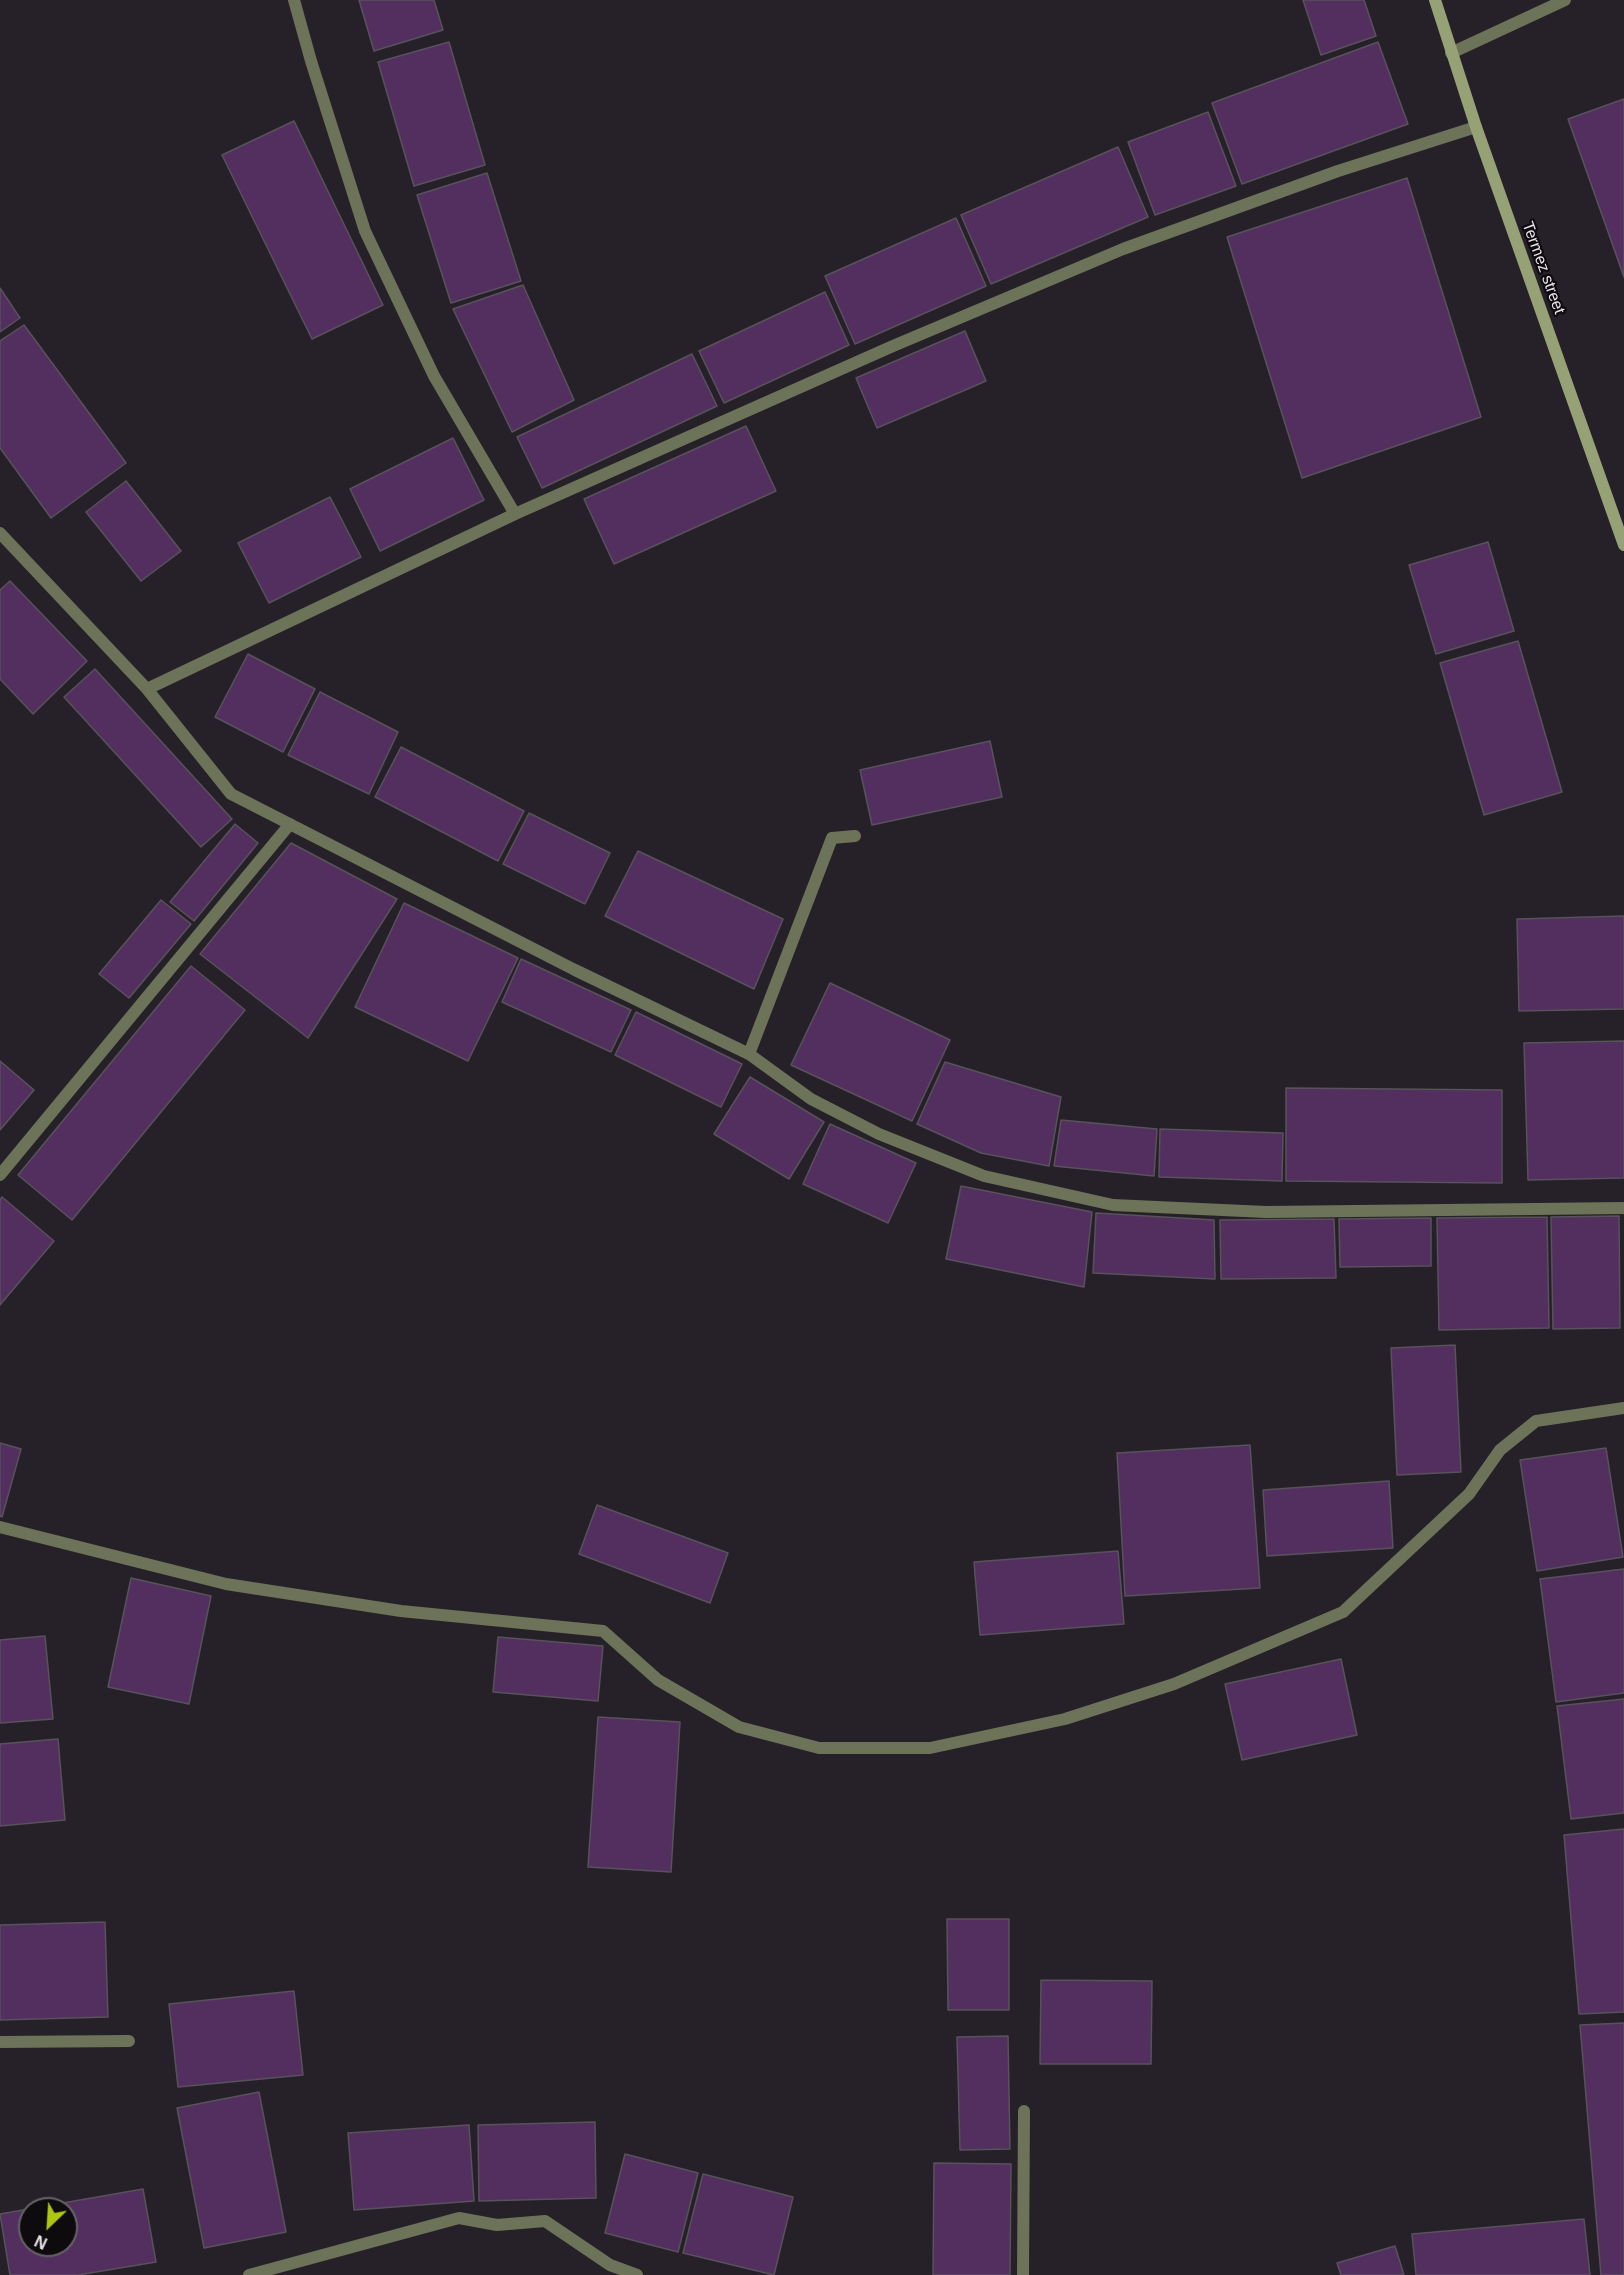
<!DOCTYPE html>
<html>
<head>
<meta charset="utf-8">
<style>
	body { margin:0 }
	#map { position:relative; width:1624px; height:2275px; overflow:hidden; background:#262129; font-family:Helvetica,sans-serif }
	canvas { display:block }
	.north { position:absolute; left:18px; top:2197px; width:60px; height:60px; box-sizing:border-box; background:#0e0b0f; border:2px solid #666367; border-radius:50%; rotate:205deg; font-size:16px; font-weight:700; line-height:24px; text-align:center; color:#eae6eb }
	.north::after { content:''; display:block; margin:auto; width:21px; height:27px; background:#acc611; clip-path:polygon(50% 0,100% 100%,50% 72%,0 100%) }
</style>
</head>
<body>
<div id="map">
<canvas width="1624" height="2275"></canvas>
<div class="north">N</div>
</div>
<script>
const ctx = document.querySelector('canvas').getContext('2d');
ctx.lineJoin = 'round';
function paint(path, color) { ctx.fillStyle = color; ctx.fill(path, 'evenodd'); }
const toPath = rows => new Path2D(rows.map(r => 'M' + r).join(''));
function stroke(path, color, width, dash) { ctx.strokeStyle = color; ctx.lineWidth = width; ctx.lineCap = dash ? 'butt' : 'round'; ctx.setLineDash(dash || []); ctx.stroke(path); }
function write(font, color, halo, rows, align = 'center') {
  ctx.font = font + ' Helvetica,sans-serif'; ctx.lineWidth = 4.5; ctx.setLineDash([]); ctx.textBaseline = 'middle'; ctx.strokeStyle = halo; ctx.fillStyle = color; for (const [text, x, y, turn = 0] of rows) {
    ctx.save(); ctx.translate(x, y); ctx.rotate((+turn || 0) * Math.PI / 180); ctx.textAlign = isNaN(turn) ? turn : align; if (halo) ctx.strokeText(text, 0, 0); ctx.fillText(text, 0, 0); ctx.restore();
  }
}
const building = toPath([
	[359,0,434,0,443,30,374,51,359,0],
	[1303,0,1364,0,1376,36,1321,55,1303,0],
	[449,42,485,165,414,186,378,62,449,42],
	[1378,42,1408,124,1242,184,1212,103,1378,42],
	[1624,99,1624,277,1568,119,1624,99],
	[1208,112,1236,186,1155,215,1128,142,1208,112],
	[294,121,383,305,312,339,222,155,294,121],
	[1118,147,1148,217,991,284,961,215,1118,147],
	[487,173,521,281,451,303,417,195,487,173],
	[1407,178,1481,417,1302,478,1227,237,1407,178],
	[956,218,986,286,855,344,825,276,956,218],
	[523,285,574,400,512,432,453,309,523,285],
	[0,288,20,318,0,332,0,288],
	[825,292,849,345,724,403,699,351,825,292],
	[24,325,126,463,51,518,0,448,0,341,24,325],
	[965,331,986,381,877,428,856,378,965,331],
	[692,354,717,406,542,488,517,437,692,354],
	[746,426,776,491,614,564,584,499,746,426],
	[453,438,484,500,380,551,350,489,453,438],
	[126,481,181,551,141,581,86,512,126,481],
	[330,497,361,557,269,603,238,543,330,497],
	[1488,542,1514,631,1436,654,1409,565,1488,542],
	[10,581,87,661,33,714,0,679,0,590,10,581],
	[1518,641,1562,792,1484,815,1440,663,1518,641],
	[248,654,315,689,283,752,215,717,248,654],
	[95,669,232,819,201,847,64,697,95,669],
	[320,692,398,732,369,794,288,755,320,692],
	[990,741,1002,797,872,825,860,770,990,741],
	[401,747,524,811,498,861,375,797,401,747],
	[529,813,610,853,585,904,503,864,529,813],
	[235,824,258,843,194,921,170,902,235,824],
	[291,843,397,899,308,1038,200,954,291,843],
	[638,851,783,919,754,989,605,916,638,851],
	[161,900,191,924,129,998,99,974,161,900],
	[404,903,518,958,468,1061,355,1007,404,903],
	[1624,916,1624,1009,1519,1011,1517,919,1624,916],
	[521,959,631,1010,611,1052,502,1002,521,959],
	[191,966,245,1010,72,1220,18,1175,191,966],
	[830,983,950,1040,912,1121,791,1065,830,983],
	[636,1012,742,1064,721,1107,615,1055,636,1012],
	[1624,1041,1624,1178,1528,1180,1524,1043,1624,1041],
	[0,1061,34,1090,0,1130,0,1061],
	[945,1062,1061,1097,1049,1166,981,1153,917,1124,945,1062],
	[750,1077,824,1122,789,1179,714,1134,750,1077],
	[1286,1088,1502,1090,1502,1183,1286,1181,1286,1088],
	[1061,1120,1157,1129,1154,1176,1054,1166,1061,1120],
	[830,1124,916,1163,888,1223,803,1184,830,1124],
	[1160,1129,1283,1133,1282,1181,1159,1177,1160,1129],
	[961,1186,1092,1212,1084,1287,946,1259,961,1186],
	[2,1197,54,1241,0,1305,0,1200,2,1197],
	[1096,1213,1214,1220,1215,1279,1093,1273,1096,1213],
	[1619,1216,1620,1328,1553,1329,1551,1217,1619,1216],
	[1547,1217,1549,1328,1439,1330,1437,1218,1547,1217],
	[1431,1218,1431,1266,1340,1267,1339,1219,1431,1218],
	[1334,1219,1336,1278,1221,1279,1220,1220,1334,1219],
	[1455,1345,1461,1472,1397,1475,1391,1348,1455,1345],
	[0,1443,21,1449,2,1517,0,1516,0,1443],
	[1250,1445,1260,1588,1125,1596,1117,1453,1250,1445],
	[1606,1448,1623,1557,1537,1571,1520,1460,1606,1448],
	[1389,1481,1393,1548,1267,1556,1263,1490,1389,1481],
	[597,1505,728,1553,710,1603,579,1554,597,1505],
	[1118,1551,1124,1624,980,1635,974,1562,1118,1551],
	[1624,1569,1624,1693,1556,1702,1540,1579,1624,1569],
	[131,1578,211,1596,189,1704,108,1687,131,1578],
	[45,1636,53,1719,0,1723,0,1640,45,1636],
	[498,1637,603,1646,598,1701,493,1692,498,1637],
	[1341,1659,1357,1735,1242,1760,1225,1684,1341,1659],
	[1624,1699,1624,1813,1571,1819,1557,1706,1624,1699],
	[598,1717,680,1722,671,1872,588,1867,598,1717],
	[58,1739,65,1820,0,1826,0,1744,58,1739],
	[1624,1829,1624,2012,1579,2014,1564,1835,1624,1829],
	[947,1919,1009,1919,1009,2010,948,2010,947,1919],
	[105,1922,108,2017,0,2020,0,1925,105,1922],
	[1041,1980,1152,1981,1151,2064,1040,2064,1041,1980],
	[294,1991,303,2075,178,2087,169,2004,294,1991],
	[1624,2023,1624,2275,1601,2275,1580,2025,1624,2023],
	[1008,2036,1010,2149,960,2150,957,2037,1008,2036],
	[259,2092,286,2232,204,2248,177,2108,259,2092],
	[595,2122,596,2198,479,2201,478,2125,595,2122],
	[469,2125,474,2201,354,2210,348,2133,469,2125],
	[625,2154,698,2173,678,2252,605,2233,625,2154],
	[934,2163,1011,2164,1010,2275,933,2275,934,2163],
	[703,2174,793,2197,774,2275,683,2253,703,2174],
	[143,2189,156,2262,78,2275,10,2275,0,2214,143,2189],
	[30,2209,66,2209,66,2245,30,2245,30,2209],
	[1584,2219,1590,2275,1416,2275,1412,2234,1584,2219],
	[1395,2246,1404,2275,1341,2275,1337,2263,1395,2246]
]);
paint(building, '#532f60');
stroke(building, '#58525b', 1.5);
stroke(toPath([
	[294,0,311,61,365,231,434,376,515,514],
	[1451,53,1565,0],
	[0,533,147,689,231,794,575,970,749,1054,811,1099,879,1134,984,1176,1113,1205,1266,1212,1624,1208],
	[147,689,515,514,893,346,1123,249,1338,171,1476,127],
	[749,1054,832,838,855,836],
	[0,1175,290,824],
	[0,1527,226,1584,401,1611,603,1631,658,1680,739,1727,819,1748,930,1748,1065,1719,1174,1684,1343,1612,1469,1494,1500,1450,1536,1421,1624,1408],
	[0,2042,129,2041],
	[249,2275,459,2218,497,2225,545,2221,610,2265,637,2275],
	[1023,2275,1024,2111]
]), '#6d7358', 12);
stroke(toPath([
	[1435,0,1476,127,1624,545]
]), '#97a176', 12);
write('16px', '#eae6eb', '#0e0b0f', [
	["Termez street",1543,268,70]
]);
</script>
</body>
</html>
